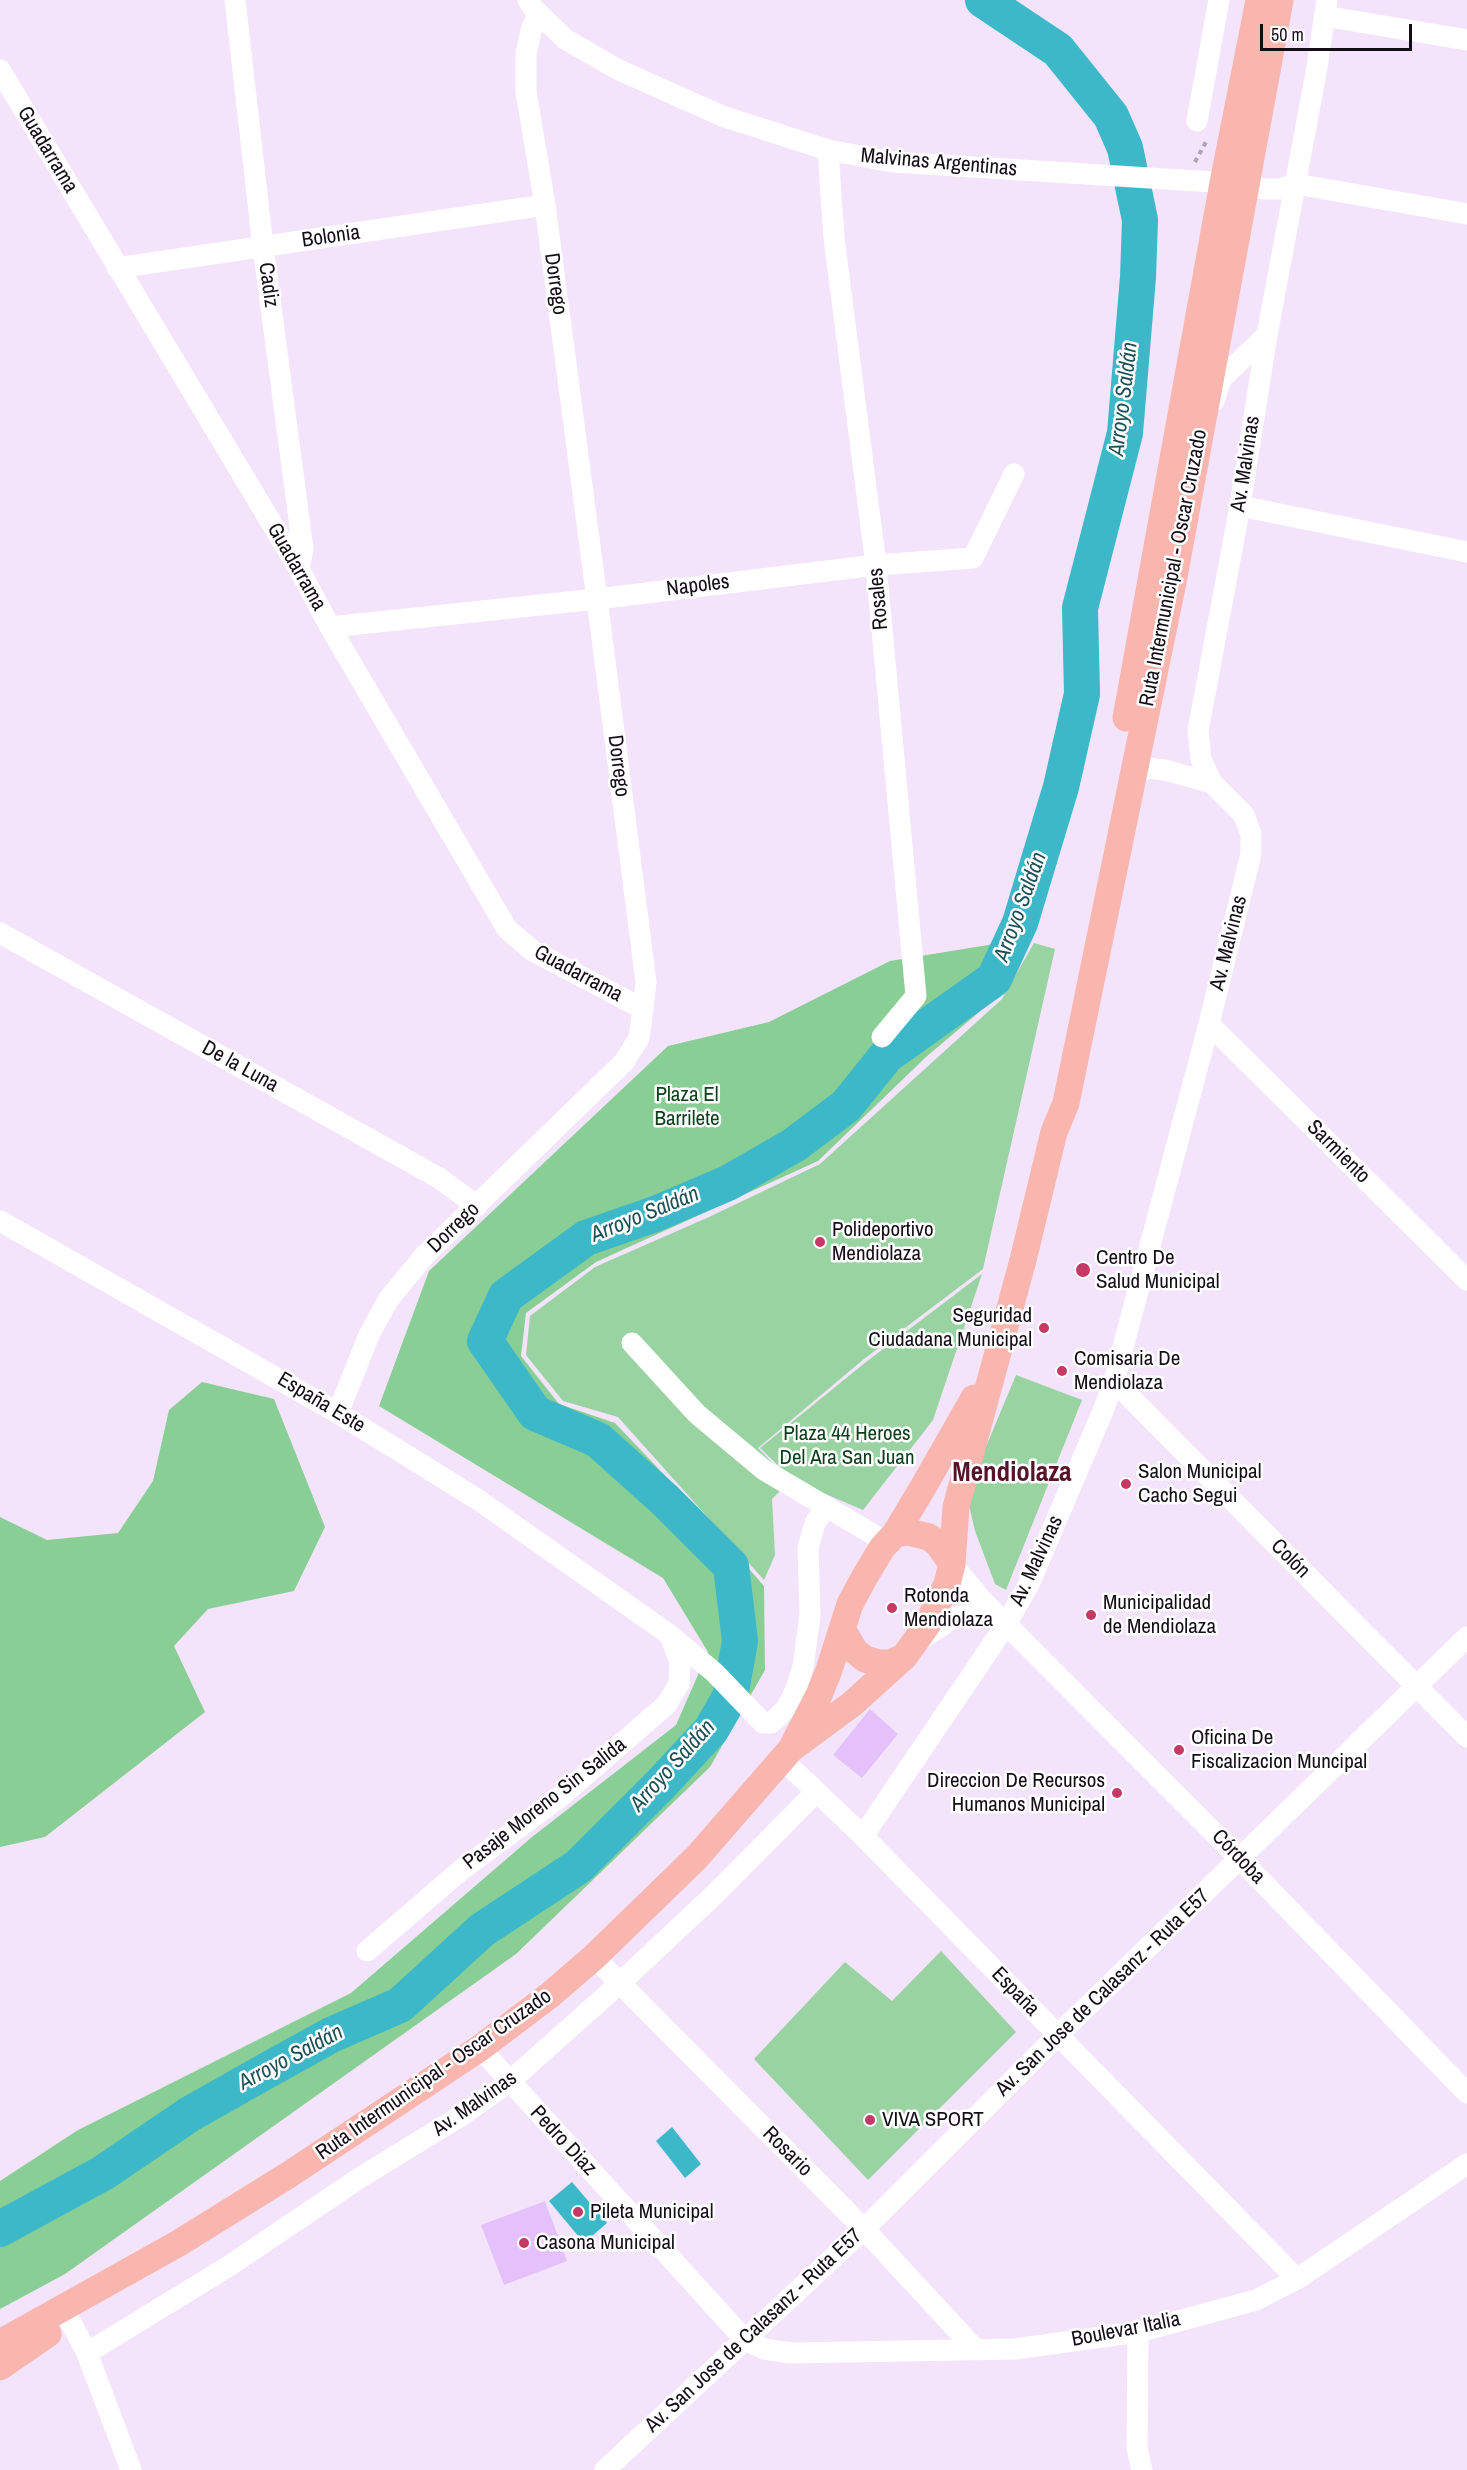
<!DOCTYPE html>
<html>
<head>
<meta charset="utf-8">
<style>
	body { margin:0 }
	#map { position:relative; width:1467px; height:2470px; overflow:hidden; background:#f3e4fc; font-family:"Archivo Narrow",sans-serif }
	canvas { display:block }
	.scale { position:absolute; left:1260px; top:24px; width:152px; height:27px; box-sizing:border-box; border:3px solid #130e16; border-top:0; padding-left:8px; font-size:18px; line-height:21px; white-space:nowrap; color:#130e16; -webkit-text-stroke:4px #fff; paint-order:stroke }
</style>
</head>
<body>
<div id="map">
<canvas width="1467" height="2470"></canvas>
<div class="scale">50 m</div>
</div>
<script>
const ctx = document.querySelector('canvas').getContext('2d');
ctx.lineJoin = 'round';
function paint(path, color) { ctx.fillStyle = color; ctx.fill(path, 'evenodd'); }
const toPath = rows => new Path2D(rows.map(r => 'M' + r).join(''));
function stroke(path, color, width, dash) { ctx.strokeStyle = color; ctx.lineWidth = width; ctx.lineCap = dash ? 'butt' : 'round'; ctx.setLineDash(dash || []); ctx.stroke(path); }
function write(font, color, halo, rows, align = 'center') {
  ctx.font = font + ' "Archivo Narrow",sans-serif'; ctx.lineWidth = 5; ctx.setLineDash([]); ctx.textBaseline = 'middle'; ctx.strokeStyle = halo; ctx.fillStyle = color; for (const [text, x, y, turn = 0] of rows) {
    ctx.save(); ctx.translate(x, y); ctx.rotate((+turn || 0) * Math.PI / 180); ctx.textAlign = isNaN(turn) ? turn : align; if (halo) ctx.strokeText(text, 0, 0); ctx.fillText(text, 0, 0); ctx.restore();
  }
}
paint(toPath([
	[1034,943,1055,949,983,1269,864,1359,758,1448,790,1481,772,1499,775,1555,764,1580,618,1417,563,1401,526,1355,530,1316,595,1267,709,1217,820,1164,1002,999],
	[982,1274,933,1420,863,1510,793,1480,760,1448,866,1362],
	[1016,1375,1082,1400,1006,1590,995,1584,975,1531,969,1505,983,1454],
	[941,1951,1016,2032,868,2180,754,2059,845,1962,892,2001]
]), '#98d3a1');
paint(toPath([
	[1031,938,997,997,926,1057,818,1161,596,1262,526,1313,521,1356,559,1404,615,1423,697,1509,764,1586,765,1670,710,1767,516,1954,65,2274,0,2309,0,2181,78,2130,351,1993,532,1837,676,1725,708,1652,663,1578,379,1406,429,1271,668,1046,769,1022,890,961],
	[202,1382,274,1399,325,1527,294,1591,208,1609,174,1646,205,1712,45,1837,0,1847,0,1517,47,1540,118,1533,153,1481,169,1410]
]), '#89ce94');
paint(toPath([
	[672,2127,701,2164,685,2178,656,2141],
	[572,2182,607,2223,584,2243,549,2201]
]), '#3db8c8');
stroke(toPath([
	[0,2229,103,2173,190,2114,266,2071,331,2035,400,2005,482,1930,579,1866,661,1784,711,1730,730,1697,740,1641,731,1566,665,1500,598,1440,535,1413,485,1341,506,1296,586,1238,655,1214,728,1183,794,1145,846,1106,887,1055,994,979,1020,923,1061,787,1082,694,1080,608,1125,433,1138,277,1140,220,1125,148,1111,116,1058,50,983,0]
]), '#3db8c8', 36);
paint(toPath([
	[870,1709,898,1734,862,1778,833,1755],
	[545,2201,567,2261,504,2285,481,2225]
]), '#e5c1fb');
stroke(toPath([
	[1195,162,1207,140]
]), '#afa3b6', 4, [4.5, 4.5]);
stroke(toPath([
	[235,0,263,247,303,549,299,569],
	[528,0,533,8,565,39,617,69,722,116,828,150,893,162,1246,184,1263,189,1280,189,1296,184,1467,214],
	[1324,16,1467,40],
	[0,70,299,569,330,627,507,929,533,951,643,1009],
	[1197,121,1219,0],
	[828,150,834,238,876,565,916,996,882,1037],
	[117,268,545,205],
	[1214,401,1221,379,1267,335],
	[1240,506,1467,552],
	[330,627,597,599,876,565,973,558,1014,474],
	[1133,775,1147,768,1165,770,1212,783],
	[0,933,439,1178,477,1206],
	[1209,1024,1467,1280],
	[0,1221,338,1413,477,1499,670,1635,715,1673,763,1723,771,1723,786,1709,796,1689,803,1667,810,1615,808,1548,815,1523,826,1507],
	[632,1343,697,1414,764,1470,886,1542],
	[1114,1381,1467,1737],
	[338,1413,369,1335,388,1300,424,1256,624,1062,639,1038,643,1009,646,982,597,599,545,205,526,92,526,53,532,27,539,14],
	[952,1564,981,1599,1240,1859,1467,2093],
	[920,1640,955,1617,968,1615,985,1616,1004,1622],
	[782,1759,863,1836,1297,2279],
	[863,1836,1007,1623,1029,1584,1103,1411,1114,1381,1209,1024,1251,854,1251,834,1244,815,1212,783,1201,759,1198,731,1240,506,1267,335,1316,73,1327,0],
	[367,1951,460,1871,560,1797,666,1705,679,1684,680,1662,670,1635],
	[594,1957,864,2229,976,2350],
	[480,2048,745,2340,764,2349,791,2353,1015,2349,1138,2332,1256,2300,1297,2279,1467,2164],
	[69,2319,87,2353,131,2470],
	[1138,2332,1137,2448,1142,2470],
	[87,2353,229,2266,361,2177,464,2114,509,2082,619,1984,715,1894,815,1793],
	[605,2470,864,2229,1057,2036,1467,1637]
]), '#fff', 21);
stroke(toPath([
	[1126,718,1223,183,1259,0],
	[895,1534,908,1532,929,1537,938,1544,952,1564],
	[842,1629,855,1651,865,1659,878,1663,890,1663,904,1657],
	[793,1745,819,1695,829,1670,850,1604,864,1578,882,1548,895,1534,922,1489,974,1398],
	[0,2343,179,2243,290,2174,480,2048,550,1995,594,1957,697,1857,791,1749,852,1704,904,1657,927,1625,947,1584,952,1564,956,1507,1023,1260,1054,1132,1066,1103,1174,577,1280,0],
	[0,2367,48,2334]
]), '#f9b6ae', 27);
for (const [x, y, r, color] of [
	[820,1242,6,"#c63966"],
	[1083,1270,8,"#c63966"],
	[1044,1328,6,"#c63966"],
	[1062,1371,6,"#c63966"],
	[1126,1484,6,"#c63966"],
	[892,1608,6,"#c63966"],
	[1091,1615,6,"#c63966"],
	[1179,1750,6,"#c63966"],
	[1117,1793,6,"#c63966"],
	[870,2120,6,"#c63966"],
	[578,2212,6,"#c63966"],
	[524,2243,6,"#c63966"]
]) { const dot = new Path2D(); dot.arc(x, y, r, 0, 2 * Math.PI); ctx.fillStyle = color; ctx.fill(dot); stroke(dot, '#fff', 2); }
write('21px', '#130e16', '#fff', [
	["Guadarrama",47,150,59],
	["Malvinas Argentinas",939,163,5],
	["Bolonia",331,237,-8],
	["Dorrego",555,284,82],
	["Cadiz",268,285,82],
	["Av. Malvinas",1246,464,-81],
	["Guadarrama",296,567,60],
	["Ruta Intermunicipal - Oscar Cruzado",1174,568,-79],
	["Napoles",698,586,-7],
	["Rosales",879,599,-95],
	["Dorrego",618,766,83],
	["Av. Malvinas",1229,943,-76],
	["Guadarrama",578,974,28],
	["De la Luna",240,1067,29],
	["Sarmiento",1338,1152,45],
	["Dorrego",454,1228,-44],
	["España Este",321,1403,31],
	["Colón",1290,1559,45],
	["Av. Malvinas",1037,1561,-65],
	["Pasaje Moreno Sin Salida",545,1804,-38],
	["Córdoba",1238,1857,46],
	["España",1015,1992,46],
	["Av. San Jose de Calasanz - Ruta E57",1103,1993,-44],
	["Ruta Intermunicipal - Oscar Cruzado",434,2075,-35],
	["Av. Malvinas",475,2104,-35],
	["Pedro Diaz",563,2141,47],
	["Rosario",787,2152,45],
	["Boulevar Italia",1126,2330,-11],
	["Av. San Jose de Calasanz - Ruta E57",754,2331,-43]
]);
write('21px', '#0d401b', '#fff', [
	["Plaza El",687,1095],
	["Barrilete",687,1119],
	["Plaza 44 Heroes",847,1434],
	["Del Ara San Juan",847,1458]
]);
write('21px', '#130e16', '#fff', [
	["Polideportivo",832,1230],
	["Mendiolaza",832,1254],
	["Centro De",1096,1258],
	["Salud Municipal",1096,1282],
	["Seguridad",1032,1316,"right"],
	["Ciudadana Municipal",1032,1340,"right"],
	["Comisaria De",1074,1359],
	["Mendiolaza",1074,1383],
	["Salon Municipal",1138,1472],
	["Cacho Segui",1138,1496],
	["Rotonda",904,1596],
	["Mendiolaza",904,1620],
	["Municipalidad",1103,1603],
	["de Mendiolaza",1103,1627],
	["Oficina De",1191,1738],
	["Fiscalizacion Muncipal",1191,1762],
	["Direccion De Recursos",1105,1781,"right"],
	["Humanos Municipal",1105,1805,"right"],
	["VIVA SPORT",882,2120],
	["Pileta Municipal",590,2212],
	["Casona Municipal",536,2243]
], 'left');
write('italic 22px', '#1c5057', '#fff', [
	["Arroyo Saldán",1124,399,-83],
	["Arroyo Saldán",1021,907,-70],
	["Arroyo Saldán",645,1215,-22],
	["Arroyo Saldán",673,1766,-48],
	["Arroyo Saldán",291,2058,-28]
]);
write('bold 27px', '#571329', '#fff', [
	["Mendiolaza",1012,1474]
]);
</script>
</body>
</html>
